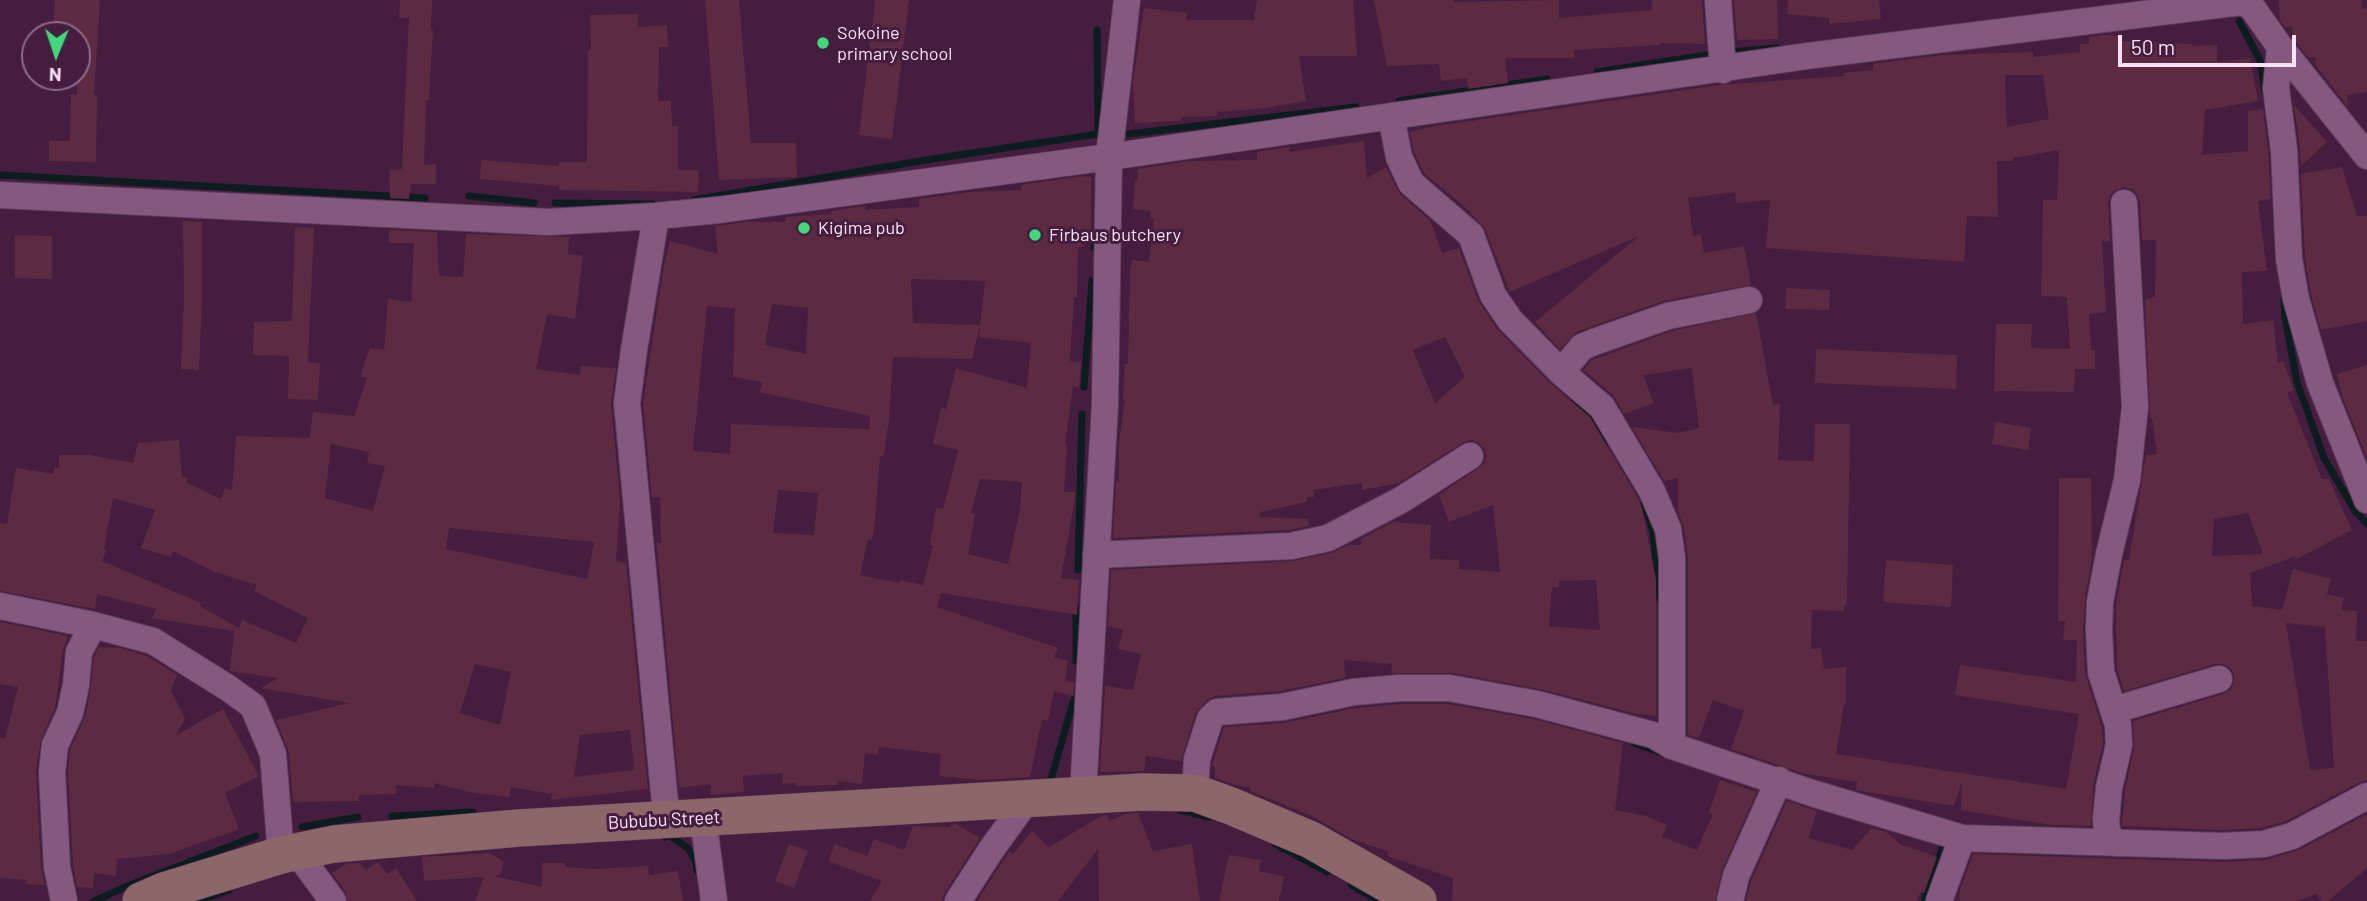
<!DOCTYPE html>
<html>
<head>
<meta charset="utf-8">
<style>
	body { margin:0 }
	#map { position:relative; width:2367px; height:901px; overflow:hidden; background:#441d3f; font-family:Barlow,sans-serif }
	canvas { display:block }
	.north { position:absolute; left:21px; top:21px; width:70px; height:70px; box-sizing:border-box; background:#441d3f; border:2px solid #8d6b88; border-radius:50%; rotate:182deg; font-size:19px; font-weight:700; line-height:28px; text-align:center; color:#fae0f5 }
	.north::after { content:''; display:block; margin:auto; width:24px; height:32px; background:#43d77b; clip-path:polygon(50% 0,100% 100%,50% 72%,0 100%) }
	.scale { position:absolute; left:2118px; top:35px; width:178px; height:32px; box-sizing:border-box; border:4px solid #fae0f5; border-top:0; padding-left:9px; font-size:21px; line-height:24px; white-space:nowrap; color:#fae0f5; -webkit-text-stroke:5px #441d3f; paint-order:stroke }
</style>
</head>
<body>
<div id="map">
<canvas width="2367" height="901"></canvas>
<div class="north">N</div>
<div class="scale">50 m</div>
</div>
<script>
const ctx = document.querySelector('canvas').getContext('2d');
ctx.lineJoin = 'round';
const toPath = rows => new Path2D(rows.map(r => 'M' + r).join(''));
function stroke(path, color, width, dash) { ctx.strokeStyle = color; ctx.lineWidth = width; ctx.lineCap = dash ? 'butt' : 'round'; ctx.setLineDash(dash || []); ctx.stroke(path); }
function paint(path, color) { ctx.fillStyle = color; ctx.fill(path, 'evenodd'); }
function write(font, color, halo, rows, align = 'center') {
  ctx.font = font + ' Barlow,sans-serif'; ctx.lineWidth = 6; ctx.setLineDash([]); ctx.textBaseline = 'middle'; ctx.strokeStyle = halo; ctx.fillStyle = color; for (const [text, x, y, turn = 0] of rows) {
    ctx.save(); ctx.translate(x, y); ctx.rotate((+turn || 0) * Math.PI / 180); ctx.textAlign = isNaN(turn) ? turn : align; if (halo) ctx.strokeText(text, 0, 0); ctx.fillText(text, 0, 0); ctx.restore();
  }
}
stroke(toPath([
	[2239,21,2260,60,2265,92],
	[1597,72,1719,53,1777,48],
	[1399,101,1547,79],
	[1129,134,1356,107],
	[0,175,425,198],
	[469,196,534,203],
	[693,200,926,160,1098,134,1097,30],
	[555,203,653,204],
	[1094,248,1095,233],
	[2284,299,2285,317,2297,382,2324,458,2355,511,2367,524],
	[1084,387,1092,281],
	[1575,400,1609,442],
	[1644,504,1653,532,1660,599],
	[1078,570,1082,414],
	[1076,661,1076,607],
	[1634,743,1659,752],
	[1049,786,1074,699],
	[1180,810,1209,817],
	[392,816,473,812],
	[302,827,358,817],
	[665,837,670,836,688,848,696,862,697,870],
	[1275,844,1327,872],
	[1351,885,1379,901],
	[94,901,130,885,256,836],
	[198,901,229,890],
	[1924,901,1945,840]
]), '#0d1c1f', 7);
paint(toPath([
	[55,0,100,0,94,95,97,95,96,162,49,161,49,141,70,141,71,94,77,95,77,35,53,35],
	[400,0,432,0,431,30,433,30,429,100,426,100,424,165,436,164,436,184,411,184,409,199,390,198,389,170,402,169,405,99,409,18,399,18],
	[705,0,739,0,751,143,796,143,797,177,719,180],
	[875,0,909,0,892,139,859,135],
	[1257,0,1353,0,1357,56,1299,56,1306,101,1266,108,1217,112,1217,116,1181,117,1181,121,1135,123,1133,82,1144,8,1187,13,1186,20,1254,20],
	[1374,0,1453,0,1453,2,1559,0,1559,18,1652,10,1652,0,1702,0,1705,44,1660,43,1660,45,1574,50,1574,58,1505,58,1508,83,1468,89,1467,78,1441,81,1439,64,1387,66],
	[1734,0,1777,0,1778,39,1737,40],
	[1788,0,1879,0,1881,19,1829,24,1829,18,1787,14],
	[2279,0,2362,0,2361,9,2367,8,2367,92,2347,95,2348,107,2316,66,2315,57,2308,57,2293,38,2292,26,2285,27,2280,20],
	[638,14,638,27,667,25,668,47,659,47,658,101,671,101,672,126,678,126,678,170,699,170,698,192,559,190,559,186,480,179,481,160,559,166,559,162,587,162,588,50,591,50,590,15],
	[2105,35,2119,36,2119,41,2192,44,2192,46,2217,45,2217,62,2250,58,2258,101,2205,110,2202,155,2248,151,2248,111,2263,109,2268,151,2271,199,2258,201,2267,271,2242,272,2243,324,2273,320,2278,363,2283,361,2294,390,2287,393,2322,479,2329,479,2352,530,2295,560,2296,556,2250,573,2252,606,2282,610,2293,569,2331,579,2327,594,2344,598,2341,610,2357,611,2356,641,2367,641,2367,780,2360,782,2286,821,2261,828,2223,830,2122,826,2125,791,2134,748,2133,721,2223,694,2231,689,2234,682,2234,674,2230,668,2223,664,2215,664,2124,691,2117,669,2116,604,2124,560,2129,560,2146,455,2157,454,2152,418,2150,418,2145,299,2155,297,2156,240,2142,240,2140,201,2137,194,2132,189,2124,187,2116,190,2110,195,2108,203,2110,241,2102,241,2106,312,2089,314,2091,350,2095,350,2095,369,2075,369,2074,392,1994,391,1996,324,2032,324,2031,348,2070,349,2067,297,2041,296,2043,200,2057,200,2059,150,2013,158,2013,161,1997,161,1998,217,1967,216,1964,262,1766,248,1770,200,1736,203,1735,192,1688,198,1693,236,1701,234,1704,253,1744,246,1751,285,1663,301,1576,332,1560,349,1535,322,1639,236,1510,292,1485,229,1466,208,1424,173,1414,152,1410,132,1436,126,1719,85,1844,76,1843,73,1873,70,1873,64,1942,55,2033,52,2033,57,2080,52,2080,44,2089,44,2089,37],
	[2005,75,2043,75,2049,119,2007,127],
	[2248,513,2263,554,2212,556,2214,519],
	[2286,623,2325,627,2334,768,2310,770],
	[2294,105,2327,142,2301,166,2300,148],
	[1364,141,1367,178,1386,167,1400,194,1430,220,1442,253,1459,248,1478,300,1497,329,1550,383,1590,417,1638,498,1642,508,1656,580,1656,716,1637,714,1540,689,1452,673,1391,673,1392,664,1344,660,1345,678,1280,691,1216,696,1207,700,1195,714,1181,761,1146,756,1144,771,1100,772,1105,686,1133,690,1141,654,1118,649,1123,630,1108,626,1111,570,1294,561,1331,553,1349,545,1361,545,1361,539,1393,522,1431,525,1430,559,1459,560,1459,569,1500,572,1493,505,1449,522,1439,495,1484,464,1486,456,1484,448,1478,442,1470,440,1462,443,1399,483,1362,490,1362,483,1313,490,1314,497,1307,497,1307,502,1260,512,1260,517,1308,519,1309,526,1289,530,1113,538,1116,482,1119,482,1119,443,1125,400,1123,400,1125,364,1128,364,1130,271,1132,260,1149,262,1154,219,1150,219,1151,211,1133,209,1135,181,1137,181,1138,169,1189,161,1257,160,1257,152,1289,147,1289,152],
	[1445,337,1465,377,1435,403,1413,350],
	[1596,580,1600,630,1549,626,1552,587,1559,587,1559,581],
	[2342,167,2357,216,2367,216,2367,321,2321,330,2311,295,2305,257,2301,174],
	[1082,176,1091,177,1091,232,1085,231,1084,247,1078,247,1077,297,1074,297,1070,361,1081,362,1079,387,1073,386,1065,444,1067,445,1064,492,1076,492,1061,578,1079,580,1077,615,941,593,937,607,1058,648,1054,657,1068,661,1065,681,1074,682,1073,696,1054,691,1048,721,1042,719,1030,777,979,780,939,776,941,754,879,747,878,755,865,753,862,784,838,781,838,785,796,786,796,783,783,784,782,773,743,776,744,792,711,795,711,784,679,788,657,547,656,543,661,543,660,497,652,497,643,403,664,265,670,241,718,254,715,226,748,222,785,222,785,217,831,214,831,211,865,206,865,210,919,207,919,199,969,192,1021,190,1021,185],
	[911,279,985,281,979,337,1031,343,1027,388,956,368,946,409,941,408,933,444,958,450,943,509,936,508,930,545,933,546,923,585,900,580,899,583,860,575,868,539,872,540,875,521,880,456,884,457,889,418,893,357,972,359,980,325,913,323],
	[772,304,808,308,806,354,765,345],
	[707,306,735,308,733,377,762,382,760,392,870,416,869,429,731,424,730,454,693,451],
	[980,479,1022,482,1020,509,1008,564,968,554,975,514,971,513],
	[778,490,818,493,814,535,773,533],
	[183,221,202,222,202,298,199,370,181,369,184,298],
	[295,227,314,228,308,362,320,363,318,400,288,399,289,356,253,355,254,322,292,321],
	[389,230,437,232,439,276,463,277,466,234,569,237,568,254,583,256,575,319,547,314,536,369,580,375,581,366,616,368,611,404,620,500,616,561,626,563,648,789,551,800,552,794,511,787,509,797,469,792,434,783,434,788,396,785,396,794,359,795,359,801,293,802,289,752,276,720,349,703,261,688,278,678,230,671,234,631,152,618,156,609,97,594,95,609,0,591,0,523,7,524,16,468,54,474,54,468,59,468,59,455,90,455,133,463,138,443,179,440,182,477,187,477,187,483,221,499,225,488,232,490,236,436,310,438,313,412,354,416,367,378,360,377,370,348,384,350,388,299,411,302,414,243,389,243],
	[331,444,369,452,367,463,385,466,373,511,325,498],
	[113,498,155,510,141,548,171,557,173,551,215,572,257,585,254,591,308,618,296,643,242,620,239,628,200,606,201,603,102,561,107,549,104,549],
	[449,528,594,542,587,579,446,549],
	[475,664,511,672,500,725,460,713],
	[630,730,634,770,574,777,580,735],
	[15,235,52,236,52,279,15,278],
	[1786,288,1830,290,1829,310,1785,309],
	[1756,313,1773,405,1780,404,1778,460,1814,461,1815,424,1850,424,1847,605,1844,605,1844,611,1812,610,1811,649,1821,648,1824,669,1846,667,1846,704,1844,704,1836,754,2066,789,2079,714,1955,695,1960,665,2076,682,2077,640,2063,640,2065,621,2058,621,2059,478,2091,478,2092,558,2085,599,2083,631,2085,673,2102,728,2103,744,2093,786,2091,826,2051,825,1961,810,1962,781,1954,806,1856,790,1857,782,1802,773,1731,749,1744,711,1713,700,1699,738,1688,735,1688,558,1684,527,1678,512,1678,478,1664,481,1632,427,1678,433,1699,428,1692,368,1643,375,1654,403,1624,414,1613,395,1583,370,1592,360,1672,331],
	[1816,349,1957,355,1956,389,1815,383],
	[2367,365,2367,458,2342,396,2337,374],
	[1996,422,2031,428,2028,450,1992,444],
	[1886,560,1953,565,1951,607,1883,602],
	[0,622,68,636,63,650,55,708,41,739,36,770,41,868,45,885,25,884,27,880,0,878,0,737,5,739,18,687,0,684],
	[99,647,120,648,147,656,177,675,171,691,185,719,176,735,223,709,259,776,225,793,239,829,169,854,117,859,116,876,94,873,93,888,77,887,73,865,68,772,70,749,85,717,91,688,94,657],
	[1401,704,1448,704,1534,719,1623,743,1615,810,1646,816,1667,825,1662,837,1697,850,1713,814,1709,812,1720,780,1757,792,1722,870,1715,901,1452,901,1453,878,1387,856,1388,851,1353,840,1312,816,1250,791,1250,787,1236,785,1215,778,1215,767,1212,766,1213,762,1224,727,1283,723,1356,708],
	[1787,801,1817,811,1808,838,1852,850,1872,828,1886,832,1900,844,1937,857,1924,893,1921,892,1916,901,1746,901,1751,881],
	[1138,813,1153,851,1192,844,1200,901,1099,901,1098,849,1058,901,977,901,1009,852,1013,854,1032,831,1049,847,1103,815,1107,815,1109,821,1126,814],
	[2367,814,2367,868,2328,901,2322,901,2316,894,2296,901,1959,901,1960,890,1973,854,2223,862,2265,860,2299,850],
	[952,824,956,824,980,838,945,892,942,901,870,901,882,881,828,861,835,844,867,856,874,839,904,850,913,826,950,827],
	[789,844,808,851,794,888,775,881],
	[490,853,504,862,500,875,494,876,542,887,542,863,565,863,565,867,596,869,648,866,649,875,678,871,683,901,475,901,484,877,424,881,422,857],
	[1229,855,1261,860,1259,871,1284,876,1279,901,1219,901],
	[378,862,387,874,396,868,417,901,348,901,346,892,332,873,346,864,360,863,366,870]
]), '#5c2b42');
const street = toPath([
	[1718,0,1723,70],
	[2280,47,2276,88,2284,150,2289,259,2296,299,2320,383,2367,500],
	[1391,116,1399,157,1411,183,1471,235,1493,295,1510,320,1561,372,1602,407,1652,491,1668,529,1672,558,1672,746],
	[0,195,549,222,656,216,718,210,1109,157,1807,56,2241,2,2251,6,2280,47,2367,156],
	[656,216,634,350,627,403,665,803,676,821],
	[1561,372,1582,347,1594,342,1668,316,1749,300],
	[1096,555,1291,546,1328,538,1401,500,1470,456],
	[0,606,93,625,153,641,228,688,253,706,273,754,281,855],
	[2114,710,2219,679],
	[1195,793,1197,759,1210,719,1217,712,1282,707,1354,692,1400,688,1449,688,1537,704,1653,735,1672,746,1815,794,1962,838,2223,846,2264,844,2292,836,2367,796],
	[1083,794,1105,404,1109,157,1127,0],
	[703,818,714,901],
	[2116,843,2107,833,2106,819,2109,788,2119,745,2118,725,2101,672,2099,630,2100,602,2109,554,2127,480,2135,407,2124,203],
	[296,851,333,901],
	[64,901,57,867,52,772,55,745,70,713,76,685,79,652,93,625],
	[958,901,991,850,1027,800],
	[1730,901,1736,876,1779,780],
	[1939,901,1962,838]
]);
const secondary = toPath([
	[141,901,164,891,281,855,334,844,519,828,1142,792,1195,793,1231,806,1311,840,1418,901]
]);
stroke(street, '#5f3d5b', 28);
stroke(secondary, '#5f3d5b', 38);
stroke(street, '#85597f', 26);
stroke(secondary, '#8c6669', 37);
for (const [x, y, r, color] of [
	[823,43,7,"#43d77b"],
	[804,228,7,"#43d77b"],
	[1035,235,7,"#43d77b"]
]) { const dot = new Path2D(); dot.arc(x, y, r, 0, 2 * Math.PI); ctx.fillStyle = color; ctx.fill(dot); stroke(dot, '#441d3f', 2.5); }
write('18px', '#fae0f5', '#441d3f', [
	["Sokoine",837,33],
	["primary school",837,54],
	["Kigima pub",818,228],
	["Firbaus butchery",1049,235]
], 'left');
write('18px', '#fae0f5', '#441d3f', [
	["Bububu Street",664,820,-3]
]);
</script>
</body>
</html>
